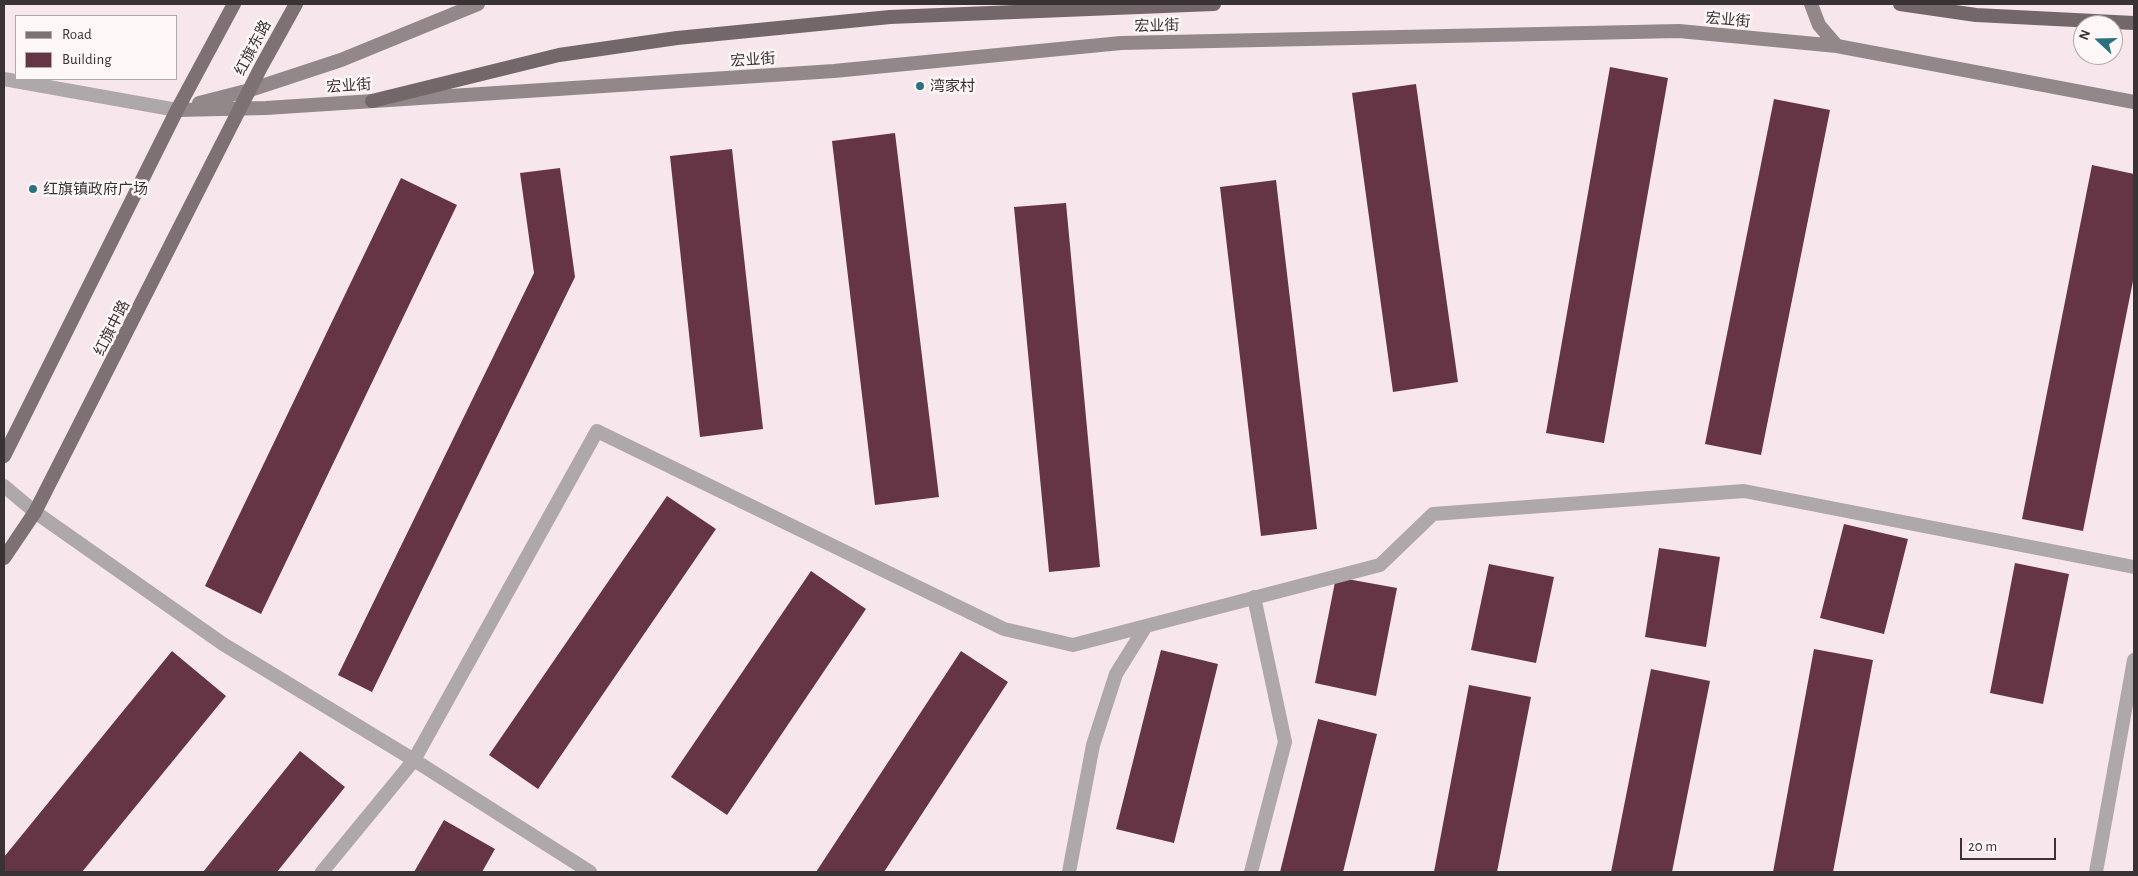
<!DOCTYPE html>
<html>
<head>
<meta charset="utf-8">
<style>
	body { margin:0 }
	#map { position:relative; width:2138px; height:876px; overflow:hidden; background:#f7e6eb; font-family:"Alegreya Sans",sans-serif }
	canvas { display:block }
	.frame { position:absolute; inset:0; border:5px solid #393335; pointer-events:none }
	.legend { position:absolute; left:15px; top:15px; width:162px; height:65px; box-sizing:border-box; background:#fdf7f8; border:1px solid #afa9aa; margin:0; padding:6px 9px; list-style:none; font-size:15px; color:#393335 }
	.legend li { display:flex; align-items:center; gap:10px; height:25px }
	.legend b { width:25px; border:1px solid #afa9aa }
	.north { position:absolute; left:2073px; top:15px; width:50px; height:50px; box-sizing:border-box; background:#fdf7f8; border:1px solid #afa9aa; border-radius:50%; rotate:291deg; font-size:14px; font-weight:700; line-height:20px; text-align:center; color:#393335 }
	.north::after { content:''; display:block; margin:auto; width:18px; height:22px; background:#2a727d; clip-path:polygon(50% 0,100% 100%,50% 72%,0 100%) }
	.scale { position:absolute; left:1960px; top:838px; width:96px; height:22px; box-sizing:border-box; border:2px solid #393335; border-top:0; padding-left:6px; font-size:15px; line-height:18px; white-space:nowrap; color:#393335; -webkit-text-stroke:4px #fdf7f8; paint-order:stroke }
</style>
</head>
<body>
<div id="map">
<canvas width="2138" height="876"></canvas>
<div class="frame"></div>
<ul class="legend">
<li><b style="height:6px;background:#7d7174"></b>Road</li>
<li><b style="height:14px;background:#663545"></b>Building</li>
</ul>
<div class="north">N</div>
<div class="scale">20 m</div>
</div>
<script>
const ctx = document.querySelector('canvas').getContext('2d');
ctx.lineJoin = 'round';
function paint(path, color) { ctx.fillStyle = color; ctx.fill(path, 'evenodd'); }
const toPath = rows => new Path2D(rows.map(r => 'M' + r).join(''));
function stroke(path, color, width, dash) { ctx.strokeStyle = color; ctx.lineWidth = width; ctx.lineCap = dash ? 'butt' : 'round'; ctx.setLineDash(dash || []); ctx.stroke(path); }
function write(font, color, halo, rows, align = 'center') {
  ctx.font = font + ' "Alegreya Sans","Noto Sans SC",sans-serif'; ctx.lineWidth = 5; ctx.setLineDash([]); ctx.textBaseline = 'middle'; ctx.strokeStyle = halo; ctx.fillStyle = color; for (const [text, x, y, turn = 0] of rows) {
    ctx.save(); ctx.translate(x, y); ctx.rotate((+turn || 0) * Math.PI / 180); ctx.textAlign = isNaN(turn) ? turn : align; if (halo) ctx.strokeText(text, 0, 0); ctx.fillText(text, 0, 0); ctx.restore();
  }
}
paint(toPath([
	[1610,67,1668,78,1604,443,1546,433],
	[1416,84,1458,382,1393,392,1352,93],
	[1774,99,1830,110,1761,455,1705,444],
	[895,133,939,497,875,505,832,141],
	[732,149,763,429,700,437,670,156],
	[2092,165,2134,174,2134,276,2083,531,2022,519],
	[560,168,575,277,372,692,338,675,534,273,520,173],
	[401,178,457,205,261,614,205,586],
	[1276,180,1317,529,1261,536,1220,187],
	[1066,203,1100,567,1049,572,1014,207],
	[667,496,716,529,538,789,489,755],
	[1844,524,1908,539,1884,634,1820,618],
	[1659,548,1720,557,1706,647,1645,637],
	[2015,563,2069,574,2043,704,1990,693],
	[1489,564,1554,577,1536,663,1471,650],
	[811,571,866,609,727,815,671,777],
	[1336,577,1397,588,1376,696,1315,683],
	[1814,649,1873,660,1833,872,1773,872],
	[1161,650,1218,664,1174,843,1116,829],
	[172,651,226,696,82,872,4,872,4,857],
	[961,651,1008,682,884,872,816,872],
	[1651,669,1710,681,1672,872,1611,872],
	[1469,685,1531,697,1497,872,1434,872],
	[1318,719,1377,734,1343,872,1280,872],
	[300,751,345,787,277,872,203,872],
	[444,820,495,849,482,872,414,872]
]), '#663545');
stroke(toPath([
	[4,79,177,110],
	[4,486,35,512,223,644,414,760,590,872],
	[322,872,414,760,597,431,1004,629,1073,645,1380,565,1433,514,1744,491,2134,567],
	[1069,872,1093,745,1116,674,1146,626],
	[1251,872,1285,742,1254,597],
	[2096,872,2134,660]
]), '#afa8aa', 14);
stroke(toPath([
	[1811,4,1819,25,1837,46],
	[199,103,250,90,341,60,478,4],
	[177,110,266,108,834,71,1121,43,1679,31,1837,46,2134,102]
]), '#92888a', 14);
stroke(toPath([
	[4,456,177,110,234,4],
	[4,558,35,512,261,67,296,4]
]), '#7d7174', 14);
stroke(toPath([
	[1900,4,1976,15,2134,23],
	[372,101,559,55,677,38,890,17,1214,4]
]), '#74676a', 14);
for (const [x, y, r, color] of [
	[920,86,5,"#2a727d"],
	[33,189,5,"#2a727d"]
]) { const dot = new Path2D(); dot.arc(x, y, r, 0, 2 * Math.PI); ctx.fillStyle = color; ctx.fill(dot); stroke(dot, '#fdf7f8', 2); }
write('15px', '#393335', '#fdf7f8', [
	["宏业街",1728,20,5],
	["宏业街",1157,26,-1],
	["红旗东路",253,48,-62],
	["宏业街",753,60,-4],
	["宏业街",349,86,-4],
	["红旗中路",112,328,-63]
]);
write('15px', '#393335', '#fdf7f8', [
	["湾家村",930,86],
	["红旗镇政府广场",43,189]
], 'left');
</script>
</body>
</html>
